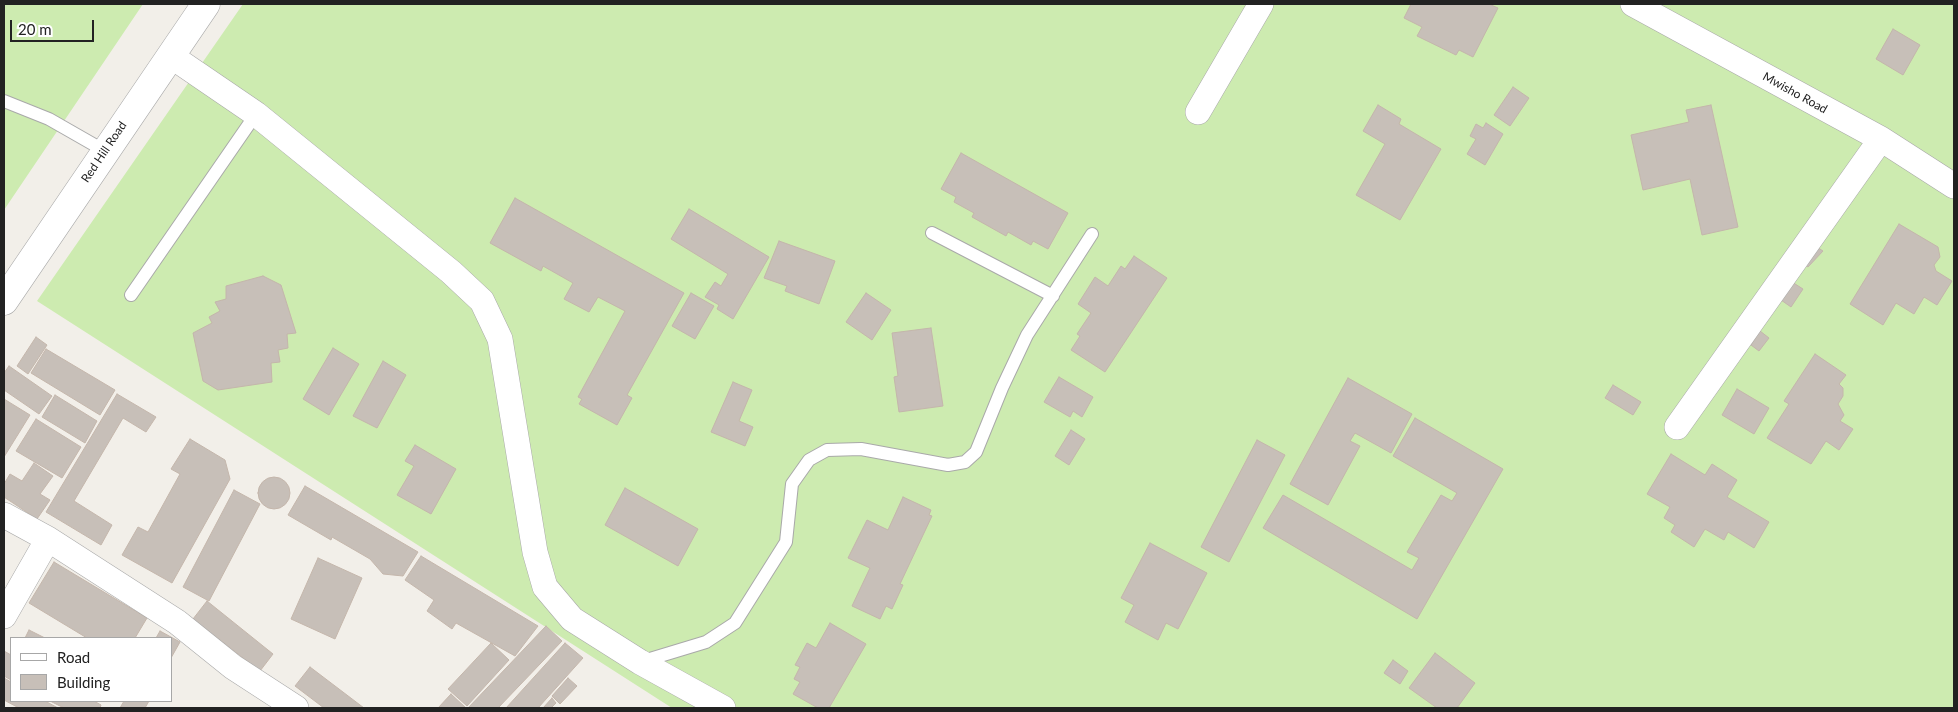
<!DOCTYPE html>
<html>
<head>
<meta charset="utf-8">
<style>
	body { margin:0 }
	#map { position:relative; width:1958px; height:712px; overflow:hidden; background:#f2efe9; font-family:Lato,sans-serif }
	canvas { display:block }
	.frame { position:absolute; inset:0; border:5px solid #222; pointer-events:none }
	.legend { position:absolute; left:10px; top:637px; width:162px; height:65px; box-sizing:border-box; background:#fff; border:1px solid #a7a7a7; margin:0; padding:6px 9px; list-style:none; font-size:15px; color:#222 }
	.legend li { display:flex; align-items:center; gap:10px; height:25px }
	.legend b { width:25px; border:1px solid #a7a7a7 }
	.scale { position:absolute; left:10px; top:20px; width:84px; height:22px; box-sizing:border-box; border:2px solid #222; border-top:0; padding-left:6px; font-size:15px; line-height:18px; white-space:nowrap; color:#222; -webkit-text-stroke:4px #fff; paint-order:stroke }
</style>
</head>
<body>
<div id="map">
<canvas width="1958" height="712"></canvas>
<div class="frame"></div>
<ul class="legend">
<li><b style="height:6px;background:#fff"></b>Road</li>
<li><b style="height:14px;background:#c7bfb8"></b>Building</li>
</ul>
<div class="scale">20 m</div>
</div>
<script>
const ctx = document.querySelector('canvas').getContext('2d');
ctx.lineJoin = 'round';
function paint(path, color) { ctx.fillStyle = color; ctx.fill(path, 'evenodd'); }
const toPath = rows => new Path2D(rows.map(r => 'M' + r).join(''));
function stroke(path, color, width, dash) { ctx.strokeStyle = color; ctx.lineWidth = width; ctx.lineCap = dash ? 'butt' : 'round'; ctx.setLineDash(dash || []); ctx.stroke(path); }
function write(font, color, halo, rows, align = 'center') {
  ctx.font = font + ' Lato,sans-serif'; ctx.lineWidth = 4; ctx.setLineDash([]); ctx.textBaseline = 'middle'; ctx.strokeStyle = halo; ctx.fillStyle = color; for (const [text, x, y, turn = 0] of rows) {
    ctx.save(); ctx.translate(x, y); ctx.rotate((+turn || 0) * Math.PI / 180); ctx.textAlign = isNaN(turn) ? turn : align; if (halo) ctx.strokeText(text, 0, 0); ctx.fillText(text, 0, 0); ctx.restore();
  }
}
paint(toPath([
	[4,4,143,4,4,210],
	[243,4,1954,4,1954,708,672,708,37,301]
]), '#cdebb0');
const building = toPath([
	[1411,4,1489,4,1498,8,1473,57,1459,50,1456,55,1417,36,1422,27,1404,18,1411,4],
	[1893,29,1920,45,1903,75,1876,59,1893,29],
	[1513,87,1529,98,1510,126,1494,115,1513,87],
	[1378,105,1401,119,1399,124,1441,149,1400,220,1356,195,1385,144,1363,131,1378,105],
	[1711,105,1738,227,1702,235,1690,179,1643,190,1631,135,1689,122,1686,110,1711,105],
	[1486,123,1503,134,1485,165,1467,154,1476,139,1470,136,1476,124,1483,128,1486,123],
	[961,153,1068,213,1048,249,1033,241,1031,245,1008,232,1006,236,972,217,974,213,954,202,956,197,941,189,961,153],
	[515,198,684,293,627,395,632,398,617,425,579,404,582,399,578,397,625,311,598,297,589,312,564,299,573,283,543,266,541,271,490,243,515,198],
	[689,209,769,257,733,319,717,309,719,305,705,297,715,282,721,286,728,274,671,239,689,209],
	[1899,224,1938,247,1940,257,1934,265,1936,271,1952,281,1937,305,1924,297,1914,314,1896,303,1883,325,1850,304,1899,224],
	[779,241,835,261,819,304,785,291,787,286,764,278,779,241],
	[1812,244,1823,251,1808,267,1801,262,1812,244],
	[1134,256,1167,278,1105,372,1071,350,1080,336,1077,334,1091,313,1078,304,1095,277,1108,286,1121,266,1125,269,1134,256],
	[263,276,281,285,296,333,287,334,288,348,278,350,280,362,271,363,272,382,218,390,203,381,193,333,212,323,209,317,220,311,215,302,226,299,226,286,263,276],
	[1792,282,1803,289,1791,307,1781,300,1792,282],
	[691,293,714,306,695,339,672,326,691,293],
	[866,293,891,310,872,340,846,322,866,293],
	[931,328,943,406,899,412,894,377,898,376,892,333,931,328],
	[1760,331,1769,338,1759,351,1751,345,1760,331],
	[36,337,47,345,28,374,17,366,36,337],
	[333,348,359,364,329,415,303,399,333,348],
	[46,349,115,390,100,415,31,373,46,349],
	[1815,354,1846,375,1839,384,1843,388,1843,396,1838,404,1844,415,1840,421,1853,429,1839,450,1826,441,1811,464,1767,438,1789,404,1784,401,1815,354],
	[383,361,406,375,377,428,353,416,383,361],
	[9,366,52,396,39,414,4,390,4,373,9,366],
	[1059,377,1093,397,1082,417,1073,411,1070,417,1044,402,1059,377],
	[1348,378,1412,414,1391,453,1355,433,1350,441,1360,446,1328,505,1290,484,1348,378],
	[733,382,752,390,739,421,753,427,745,446,711,432,733,382],
	[1613,385,1641,402,1633,415,1605,398,1613,385],
	[1737,389,1769,408,1754,434,1722,415,1737,389],
	[117,394,156,417,146,432,123,418,74,501,112,525,101,545,46,512,117,394],
	[55,395,97,421,85,443,42,417,55,395],
	[4,399,30,415,4,457,4,399],
	[1415,418,1503,469,1417,619,1263,528,1283,495,1412,570,1419,558,1407,552,1441,495,1452,501,1457,493,1393,456,1415,418],
	[36,419,81,447,62,478,16,451,36,419],
	[1071,430,1085,439,1069,465,1055,456,1071,430],
	[190,439,225,460,230,479,172,583,122,555,138,527,148,532,180,474,171,469,190,439],
	[1257,440,1285,455,1229,562,1201,547,1257,440],
	[415,445,456,469,431,514,397,495,414,466,405,461,415,445],
	[1671,454,1705,475,1712,464,1737,480,1727,497,1769,522,1754,548,1728,532,1724,540,1705,529,1694,547,1671,532,1675,525,1664,518,1670,507,1647,494,1671,454],
	[34,463,53,476,40,494,50,500,37,519,4,497,4,484,10,474,22,481,34,463],
	'258 493a16 16 0 1 1 32 0a16 16 0 1 1-32 0Z',
	[305,486,418,552,403,576,383,574,370,559,332,537,331,540,288,515,305,486],
	[625,488,698,529,678,566,605,525,625,488],
	[234,490,260,504,209,601,183,587,234,490],
	[903,497,931,510,929,515,932,516,900,584,903,585,892,609,886,606,880,619,852,606,870,568,848,558,867,520,888,530,903,497],
	[1150,543,1207,573,1178,629,1166,623,1158,640,1125,622,1134,605,1121,598,1150,543],
	[421,556,538,626,515,656,456,623,452,629,427,611,434,600,405,580,421,556],
	[318,558,362,578,335,639,291,619,318,558],
	[54,562,147,618,135,638,87,638,29,603,54,562],
	[207,601,273,654,260,671,193,619,207,601],
	[830,623,866,644,829,708,818,708,793,694,800,682,794,679,800,667,795,665,807,643,816,648,830,623],
	[546,626,562,641,498,708,468,708,546,626],
	[29,630,45,638,25,638,29,630],
	[160,631,180,642,171,658,171,638,156,638,160,631],
	[491,643,509,660,467,706,448,689,491,643],
	[565,643,583,658,538,708,506,708,565,643],
	[4,651,11,655,11,680,4,676,4,651],
	[1435,653,1475,683,1457,708,1437,708,1409,688,1435,653],
	[1393,660,1408,671,1400,684,1384,673,1393,660],
	[310,667,364,708,324,708,295,686,310,667],
	[4,678,11,682,11,701,45,701,58,708,19,708,4,700,4,678],
	[568,678,577,686,560,704,552,696,568,678],
	[451,694,466,708,438,708,451,694],
	[552,698,556,703,551,708,543,708,552,698],
	[50,701,94,701,101,705,100,708,64,708,50,701],
	[124,701,149,701,145,708,120,708,124,701]
]);
paint(building, '#c7bfb8');
stroke(building, '#c4b6ab', 1);
const service = toPath([
	[4,101,49,119,105,151],
	[932,233,1053,296],
	[131,295,256,114],
	[640,662,706,642,735,623,786,542,792,484,809,460,827,450,861,449,948,465,965,462,976,452,1002,388,1027,335,1092,234]
]);
const minor = toPath([
	[1633,4,1881,139,1954,186],
	[171,56,256,114,451,272,482,301,500,339,535,552,545,587,572,619,640,662,723,708],
	[1198,112,1261,4],
	[1677,427,1881,139],
	[4,515,48,539,177,622,233,667,296,708],
	[4,616,48,539]
]);
const tertiary = toPath([
	[4,301,206,4]
]);
stroke(service, '#a9a9a9', 14);
stroke(minor, '#a9a9a9', 26);
stroke(tertiary, '#a9a9a9', 29);
stroke(service, '#fff', 12);
stroke(minor, '#fff', 25);
stroke(tertiary, '#fff', 28);
write('12px', '#222', '#fff', [
	["Mwisho Road",1795,93,29],
	["Red Hill Road",104,152,-56]
]);
</script>
</body>
</html>
